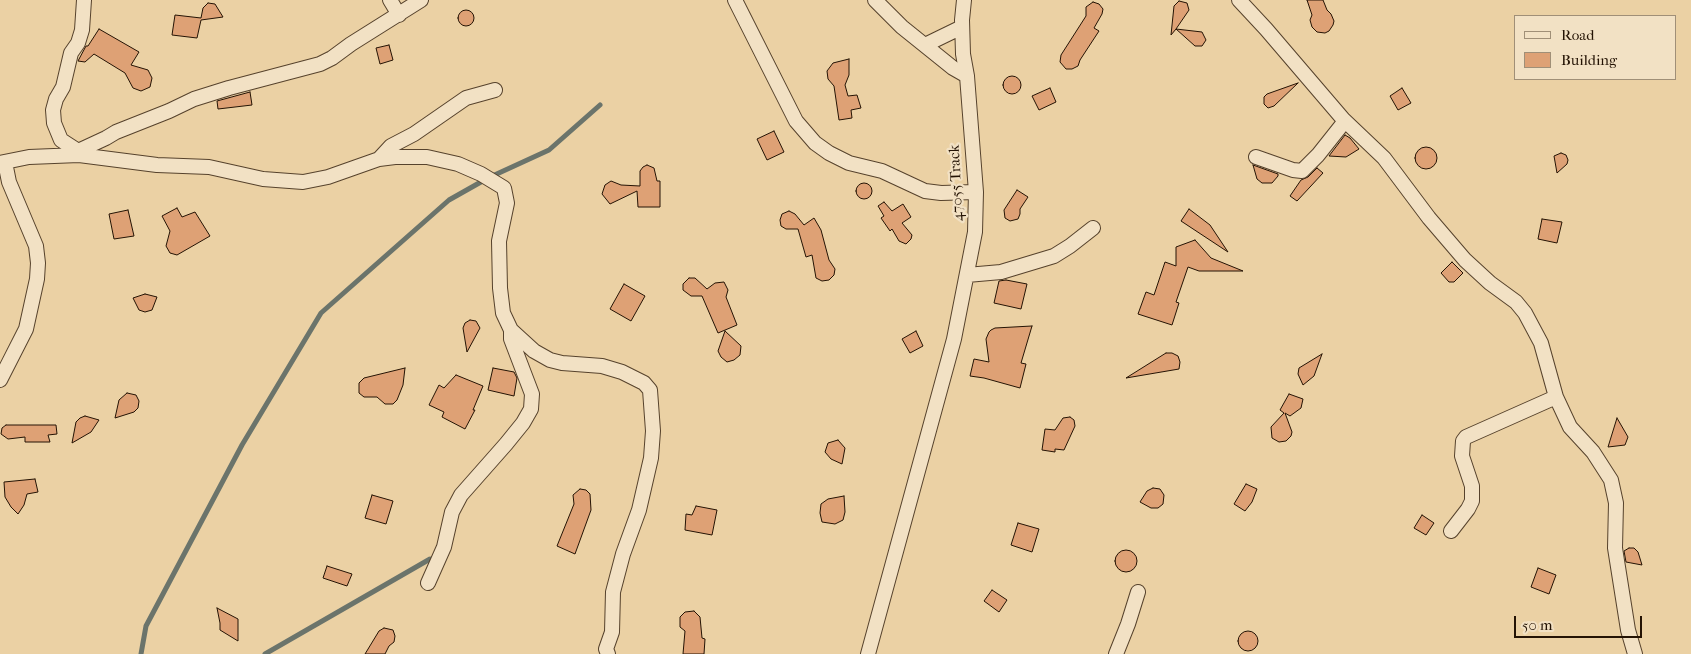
<!DOCTYPE html>
<html>
<head>
<meta charset="utf-8">
<style>
	body { margin:0 }
	#map { position:relative; width:1691px; height:654px; overflow:hidden; background:#ebd1a4; font-family:"IM FELL French Canon",serif }
	canvas { display:block }
	.legend { position:absolute; left:1514px; top:15px; width:162px; height:65px; box-sizing:border-box; background:#f2e1c4; border:1px solid #a08f77; margin:0; padding:6px 9px; list-style:none; font-size:15px; color:#241304 }
	.legend li { display:flex; align-items:center; gap:10px; height:25px }
	.legend b { width:25px; border:1px solid #a08f77 }
	.scale { position:absolute; left:1514px; top:616px; width:128px; height:22px; box-sizing:border-box; border:2px solid #241304; border-top:0; padding-left:6px; font-size:15px; line-height:18px; white-space:nowrap; color:#241304; -webkit-text-stroke:4px #f2e1c4; paint-order:stroke }
</style>
</head>
<body>
<div id="map">
<canvas width="1691" height="654"></canvas>
<ul class="legend">
<li><b style="height:6px;background:#f2e1c4"></b>Road</li>
<li><b style="height:14px;background:#dea175"></b>Building</li>
</ul>
<div class="scale">50 m</div>
</div>
<script>
const ctx = document.querySelector('canvas').getContext('2d');
ctx.lineJoin = 'round';
const toPath = rows => new Path2D(rows.map(r => 'M' + r).join(''));
function stroke(path, color, width, dash) { ctx.strokeStyle = color; ctx.lineWidth = width; ctx.lineCap = dash ? 'butt' : 'round'; ctx.setLineDash(dash || []); ctx.stroke(path); }
function paint(path, color) { ctx.fillStyle = color; ctx.fill(path, 'evenodd'); }
function write(font, color, halo, rows, align = 'center') {
  ctx.font = font + ' "IM FELL French Canon",serif'; ctx.lineWidth = 4.5; ctx.setLineDash([]); ctx.textBaseline = 'middle'; ctx.strokeStyle = halo; ctx.fillStyle = color; for (const [text, x, y, turn = 0] of rows) {
    ctx.save(); ctx.translate(x, y); ctx.rotate((+turn || 0) * Math.PI / 180); ctx.textAlign = isNaN(turn) ? turn : align; if (halo) ctx.strokeText(text, 0, 0); ctx.fillText(text, 0, 0); ctx.restore();
  }
}
stroke(toPath([
	[141,654,146,626,242,445,321,313,449,200,488,178,549,150,600,105],
	[265,654,430,559]
]), '#6b746b', 5);
const building = toPath([
	[1307,0,1323,0,1327,10,1331,14,1334,21,1333,25,1329,31,1325,33,1317,32,1312,27,1310,20,1312,15,1307,0],
	[1179,1,1187,3,1189,10,1176,29,1202,32,1206,40,1202,46,1195,46,1176,29,1171,35,1174,6,1179,1],
	[1093,2,1099,4,1103,9,1102,14,1094,28,1099,31,1080,60,1078,66,1072,69,1066,69,1060,62,1061,55,1086,16,1086,7,1093,2],
	[208,3,215,4,223,17,201,20,197,38,172,35,175,15,201,18,203,8,208,3],
	'458 18a8 8 0 1 1 16 0a8 8 0 1 1-16 0Z',
	[99,29,139,52,131,65,148,70,152,78,150,87,141,91,133,88,125,73,94,54,85,62,78,61,86,46,88,46,99,29],
	[389,45,393,60,380,64,376,48,389,45],
	[849,59,849,75,845,85,848,96,857,95,861,108,851,110,852,118,839,120,834,86,828,79,827,71,833,63,849,59],
	'1003 85a9 9 0 1 1 18 0a9 9 0 1 1-18 0Z',
	[1298,83,1274,106,1268,108,1264,104,1264,97,1267,94,1298,83],
	[1050,88,1056,102,1039,110,1032,96,1050,88],
	[1402,88,1411,103,1398,110,1390,96,1402,88],
	[250,92,252,105,218,109,217,101,250,92],
	[774,131,784,152,767,160,757,139,774,131],
	[1345,135,1350,138,1359,149,1346,157,1329,156,1345,135],
	'1415 158a11 11 0 1 1 22 0a11 11 0 1 1-22 0Z',
	[1561,153,1566,155,1568,160,1567,164,1557,173,1554,156,1561,153],
	[647,165,654,168,657,181,660,181,660,207,638,207,637,191,610,204,602,194,605,185,611,181,621,185,640,186,640,171,643,167,647,165],
	[1253,165,1278,174,1278,176,1272,183,1262,183,1257,179,1253,165],
	[1317,168,1323,173,1297,201,1290,196,1301,180,1308,177,1317,168],
	'856 191a8 8 0 1 1 16 0a8 8 0 1 1-16 0Z',
	[1017,190,1028,197,1020,209,1020,214,1018,219,1010,221,1005,218,1004,210,1017,190],
	[884,202,892,211,903,204,911,217,902,223,912,235,911,239,906,244,899,241,892,229,890,231,881,218,884,216,878,206,884,202],
	[177,208,182,217,195,212,210,236,177,255,170,253,166,246,170,231,162,216,177,208],
	[1189,209,1210,225,1228,252,1181,221,1189,209],
	[128,210,134,236,114,239,109,214,128,210],
	[789,211,795,214,804,225,814,218,821,230,829,260,835,269,834,275,829,280,822,281,816,278,812,255,806,257,798,229,786,229,781,226,780,220,782,214,789,211],
	[1542,219,1562,222,1557,243,1538,239,1542,219],
	[1195,240,1211,258,1243,271,1199,271,1188,267,1176,302,1179,303,1172,325,1138,314,1146,292,1154,295,1165,262,1176,266,1176,247,1195,240],
	[1452,262,1463,273,1454,282,1449,282,1441,273,1452,262],
	[689,278,695,278,707,289,715,283,724,282,728,290,726,297,737,325,718,333,702,296,691,296,683,290,683,284,689,278],
	[1006,280,1027,284,1021,309,994,303,999,281,1006,280],
	[624,284,645,296,631,321,610,309,624,284],
	[145,294,157,297,152,310,145,312,139,310,133,298,145,294],
	[470,320,476,321,480,328,467,352,463,328,465,323,470,320],
	[1032,326,1021,363,1026,364,1020,388,984,378,970,376,974,359,989,362,986,339,989,332,991,330,995,328,1032,326],
	[725,331,741,346,740,355,734,360,727,362,721,357,718,351,725,331],
	[916,331,923,346,910,353,902,339,916,331],
	[1166,353,1172,353,1178,356,1180,362,1179,369,1126,378,1166,353],
	[1322,354,1314,376,1303,385,1298,374,1299,368,1322,354],
	[405,368,403,385,397,400,393,404,385,404,377,397,364,397,359,393,359,383,364,378,405,368],
	[493,368,514,372,517,378,514,396,488,390,493,368],
	[456,375,483,386,473,410,475,410,465,429,442,417,444,412,429,405,439,385,444,388,456,375],
	[127,393,136,395,139,401,138,408,134,412,115,418,119,400,127,393],
	[1289,394,1303,399,1301,408,1290,416,1285,413,1292,432,1291,436,1286,441,1279,442,1272,438,1271,427,1284,413,1280,410,1289,394],
	[85,416,99,420,91,432,72,443,76,422,80,418,85,416],
	[1070,417,1074,420,1075,426,1064,450,1055,449,1055,452,1042,450,1045,429,1055,430,1063,418,1070,417],
	[1617,418,1628,437,1625,445,1608,447,1617,418],
	[6,425,56,425,57,434,48,435,50,442,25,442,25,437,8,439,1,434,2,428,6,425],
	[838,440,845,448,842,464,831,459,825,452,828,443,838,440],
	[35,479,38,492,27,494,24,505,18,514,11,507,5,497,4,482,35,479],
	[1246,484,1257,489,1252,502,1245,511,1234,504,1246,484],
	[1153,488,1160,489,1164,495,1163,504,1158,508,1151,508,1140,502,1147,491,1153,488],
	[580,489,586,490,590,494,591,510,575,554,557,546,574,504,573,495,580,489],
	[372,495,393,501,386,524,365,518,372,495],
	[844,496,845,512,843,520,835,524,822,522,820,513,821,504,828,499,844,496],
	[696,506,717,510,712,535,685,530,686,514,692,515,696,506],
	[1422,515,1434,523,1426,535,1414,528,1422,515],
	[1018,523,1039,529,1032,552,1011,545,1018,523],
	[1629,548,1634,548,1638,552,1642,565,1626,562,1624,551,1629,548],
	'1115 561a11 11 0 1 1 22 0a11 11 0 1 1-22 0Z',
	[327,566,352,574,347,586,323,578,327,566],
	[1538,568,1556,575,1549,594,1531,587,1538,568],
	[992,590,1007,600,999,612,984,601,992,590],
	[217,608,238,619,238,641,220,630,220,623,217,608],
	[694,611,700,617,702,638,705,639,704,654,683,654,685,631,680,627,680,617,685,612,694,611],
	[384,628,393,630,395,636,394,642,389,646,385,654,365,654,379,631,384,628],
	'1238 641a10 10 0 1 1 20 0a10 10 0 1 1-20 0Z'
]);
paint(building, '#dea175');
stroke(building, '#241304', 1);
const street = toPath([
	[390,0,399,15],
	[735,0,796,121,815,143,829,153,849,163,882,171,925,191,941,193,976,192],
	[875,0,902,27,953,68,967,76],
	[1239,0,1266,29,1343,119,1384,158,1429,218,1465,260,1490,283,1516,302,1525,313,1541,343,1556,397,1570,427,1593,452,1611,480,1616,503,1615,548,1628,630,1635,654],
	[925,45,962,27],
	[78,151,61,140,54,123,53,110,56,99,63,87,71,53,78,43,82,30,84,0],
	[79,155,78,151,106,138,116,132,169,111,194,99,229,88,320,64,332,58,351,44,421,0],
	[1256,157,1293,170,1302,171,1318,155,1345,121],
	[379,159,391,146,414,134,466,98,495,90],
	[0,163,29,157,79,155,157,165,209,167,263,179,303,182,328,177,379,159,395,157,427,157,458,164,481,174,504,188,507,203,499,241,500,288,503,313,511,330,534,351,550,360,562,363,602,366,622,372,644,383,650,390,653,431,651,458,639,510,623,554,613,592,612,632,606,649,608,654],
	[967,275,1001,272,1054,256,1070,246,1093,228],
	[0,380,26,329,37,279,38,263,36,246,9,182,5,162],
	[1451,531,1468,509,1472,501,1472,486,1462,456,1463,441,1466,437,1556,397],
	[428,583,444,547,452,512,461,495,506,444,523,423,531,409,532,394,511,339,511,330],
	[868,654,954,339,975,232,976,192,967,76,963,54,962,20,964,0],
	[1116,654,1128,624,1138,592]
]);
stroke(street, '#56422c', 16);
stroke(street, '#f2e1c4', 14);
write('15px', '#241304', '#f2e1c4', [
	["47055 Track",957,183,-93]
]);
</script>
</body>
</html>
